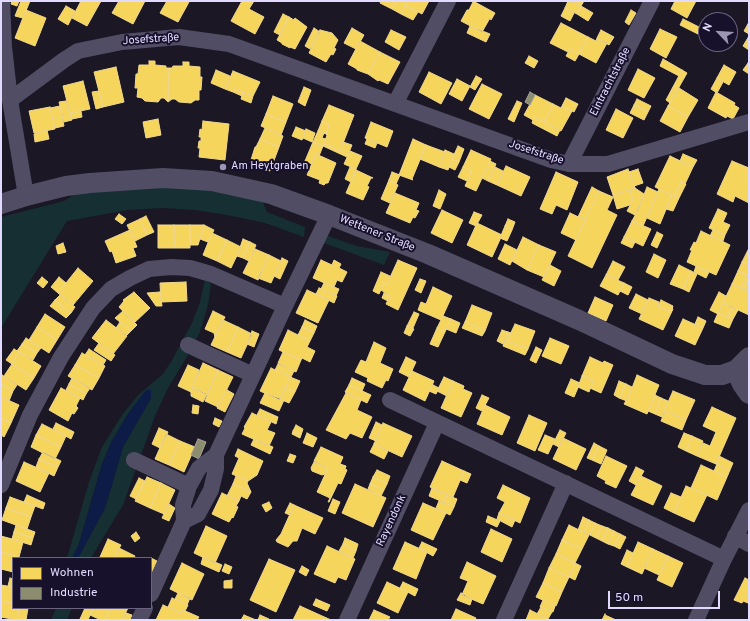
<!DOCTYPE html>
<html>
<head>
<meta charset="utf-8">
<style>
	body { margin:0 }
	#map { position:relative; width:750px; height:621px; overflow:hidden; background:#1b1725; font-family:Overpass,sans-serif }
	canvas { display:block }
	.frame { position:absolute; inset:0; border:2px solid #e3dbff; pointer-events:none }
	.legend { position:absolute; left:12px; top:557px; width:140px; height:52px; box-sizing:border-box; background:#18112b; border:1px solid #696280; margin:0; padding:5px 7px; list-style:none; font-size:12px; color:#e3dbff }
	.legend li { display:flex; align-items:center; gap:8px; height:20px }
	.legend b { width:20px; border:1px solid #696280 }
	.north { position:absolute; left:698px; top:12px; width:40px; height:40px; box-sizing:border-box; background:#18112b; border:1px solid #696280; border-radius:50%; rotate:295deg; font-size:11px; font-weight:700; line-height:16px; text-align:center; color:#e3dbff }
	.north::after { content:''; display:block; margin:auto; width:14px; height:18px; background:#9d96b3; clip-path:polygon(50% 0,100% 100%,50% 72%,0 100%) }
	.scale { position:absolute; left:608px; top:591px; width:112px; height:18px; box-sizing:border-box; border:2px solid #e3dbff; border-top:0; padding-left:5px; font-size:12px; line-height:14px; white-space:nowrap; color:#e3dbff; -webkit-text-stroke:3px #18112b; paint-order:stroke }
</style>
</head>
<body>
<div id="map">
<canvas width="750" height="621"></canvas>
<div class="frame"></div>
<ul class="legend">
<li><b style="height:11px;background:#f6d55c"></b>Wohnen</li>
<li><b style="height:11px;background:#8c8c6e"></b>Industrie</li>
</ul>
<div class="north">N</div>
<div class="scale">50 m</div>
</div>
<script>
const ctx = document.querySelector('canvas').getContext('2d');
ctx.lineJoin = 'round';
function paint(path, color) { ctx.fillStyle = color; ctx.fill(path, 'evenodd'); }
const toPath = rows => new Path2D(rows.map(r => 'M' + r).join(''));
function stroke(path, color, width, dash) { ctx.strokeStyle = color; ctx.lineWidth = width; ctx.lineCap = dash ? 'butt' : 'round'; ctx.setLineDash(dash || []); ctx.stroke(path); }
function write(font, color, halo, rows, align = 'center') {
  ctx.font = font + ' Overpass,sans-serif'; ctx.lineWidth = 4; ctx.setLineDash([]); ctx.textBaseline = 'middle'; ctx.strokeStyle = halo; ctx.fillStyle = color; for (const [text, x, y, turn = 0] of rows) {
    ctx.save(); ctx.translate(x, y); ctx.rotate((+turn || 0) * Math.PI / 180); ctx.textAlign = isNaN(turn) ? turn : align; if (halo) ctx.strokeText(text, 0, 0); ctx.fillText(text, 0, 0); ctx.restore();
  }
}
paint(toPath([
	[159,185,211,189,263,202,267,212,305,227,304,237,265,223,227,215,195,210,163,208,128,210,67,221,1,328,1,217,64,201,83,189],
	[328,236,357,246,390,252,384,265,321,242],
	[205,279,211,284,208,305,200,332,191,350,168,388,155,416,123,505,91,558,78,558,105,508,123,447,151,398,151,390,146,391,128,414,112,441,102,464,79,544,72,558,67,558,89,482,102,447,122,415,138,395,163,374,171,362,192,323,200,302],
	[56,608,72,608,67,620,51,620]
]), '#152f33');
paint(toPath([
	[146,390,151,390,151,398,123,447,105,508,78,558,72,558,79,544,102,464,112,441,128,414]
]), '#0c1c47');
const homes = toPath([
	[12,1,19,1,17,6,11,4,12,1],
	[21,1,30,1,23,18,15,16,21,1],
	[81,1,101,1,87,26,72,18,81,1],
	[119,1,145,1,133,24,112,13,119,1],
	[167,1,186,1,189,2,178,22,160,13,167,1],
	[242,1,254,1,249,9,264,17,255,34,231,21,242,1],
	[381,1,397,1,392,9,380,3,381,1],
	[397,1,407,1,401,14,392,9,397,1],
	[407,1,429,1,422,14,405,5,407,1],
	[473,1,495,13,491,20,490,18,482,32,461,21,467,10,469,10,473,2,472,1,473,1],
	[568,1,581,6,577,14,565,8,568,1],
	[570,1,584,1,581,6,570,1],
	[675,1,696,1,687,18,671,9,675,1],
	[405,5,418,12,413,20,401,14,405,5],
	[66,6,75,11,68,25,58,19,66,6],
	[581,6,593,13,588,21,577,14,581,6],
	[565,8,574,13,570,21,561,16,565,8],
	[26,10,46,18,35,46,15,38,26,10],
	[631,10,636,13,629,25,625,22,631,10],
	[283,14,289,17,280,35,274,32,283,14],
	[289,17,294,20,295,18,307,27,295,49,290,47,290,48,282,44,282,43,277,40,289,17],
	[683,19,701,28,698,34,680,25,683,19],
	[749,22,749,34,744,31,749,22],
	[561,23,588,37,579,54,570,49,568,52,550,43,561,23],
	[470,26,490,34,486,42,467,33,470,26],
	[314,28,320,32,310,49,305,46,314,28],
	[352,28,364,35,356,49,344,43,352,28],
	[660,29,677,37,666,58,650,49,660,29],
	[320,30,332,33,338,40,334,48,336,49,333,55,331,54,326,62,309,53,320,30],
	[391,30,406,37,399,50,385,42,391,30],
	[601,30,614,37,609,45,597,38,601,30],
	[749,36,749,50,743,46,749,36],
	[588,37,596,41,597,38,607,43,596,63,579,54,588,37],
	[360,41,380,52,368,74,357,70,357,69,348,64,360,41],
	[570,49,579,54,575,61,566,56,570,49],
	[380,52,400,62,388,84,379,80,378,81,368,74,380,52],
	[529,56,538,61,534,68,525,63,529,56],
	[663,59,682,70,679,76,660,66,663,59],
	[149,61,155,61,155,65,166,66,166,68,169,68,168,102,164,98,161,98,158,102,145,101,142,98,137,97,138,88,135,88,136,74,138,74,139,65,149,65,149,61],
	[183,62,189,62,189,66,200,67,200,77,202,77,201,90,199,90,199,100,195,100,191,103,179,102,175,99,172,99,168,102,169,68,172,68,173,66,183,66,183,62],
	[748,63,749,64,749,74,743,70,748,63],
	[724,65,736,72,729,85,717,78,724,65],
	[116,67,124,102,103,107,94,72,116,67],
	[638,69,655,78,644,98,628,90,638,69],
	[216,70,230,76,225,89,211,83,216,70],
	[682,70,687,73,670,103,666,100,682,70],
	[233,71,260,82,253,96,234,89,233,92,225,89,233,71],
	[429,72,452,83,441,104,419,92,429,72],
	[476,76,482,79,475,90,470,87,476,76],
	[717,78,723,82,717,93,711,89,717,78],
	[457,79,470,86,462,101,449,94,457,79],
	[83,81,90,109,70,113,63,86,83,81],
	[482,84,502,94,489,119,469,109,482,84],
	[304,87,311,90,305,106,298,102,304,87],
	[679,88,698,100,688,117,668,106,679,88],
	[234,89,243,92,242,96,233,92,234,89],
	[99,91,103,107,96,109,92,92,99,91],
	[243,92,253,96,251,103,241,99,243,92],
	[716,92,735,103,734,105,739,108,733,119,727,116,726,118,708,108,716,92],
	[535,95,553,104,544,122,534,117,533,120,524,115,535,95],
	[273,96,293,104,286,122,266,114,273,96],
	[566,98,578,104,574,112,562,106,566,98],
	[637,99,651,106,648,112,634,105,637,99],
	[66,101,72,120,64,122,59,102,66,101],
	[517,101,522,103,514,122,508,119,517,101],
	[553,104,561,108,562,106,572,111,561,131,544,122,553,104],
	[329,105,354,115,340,151,324,144,327,135,326,134,329,125,322,121,329,105],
	[634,105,648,112,644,120,630,113,634,105],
	[60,106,64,126,55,128,50,108,60,106],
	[668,106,688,117,680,132,660,121,668,106],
	[50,107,55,129,34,133,29,111,50,107],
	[616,109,633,118,623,138,606,130,616,109],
	[81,111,82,117,72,119,70,113,81,111],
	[266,114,286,122,281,135,261,126,266,114],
	[534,117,560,130,557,136,532,123,534,117],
	[158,119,161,135,146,138,143,122,158,119],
	[203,121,229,124,225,160,199,157,200,148,198,148,199,141,201,141,201,137,199,137,200,129,202,130,203,121],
	[322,121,329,125,326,134,318,131,322,121],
	[371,122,393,131,387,147,365,138,371,122],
	[296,127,306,131,302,140,292,136,296,127],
	[265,128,283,136,279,147,260,139,265,128],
	[306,129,315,133,312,142,303,138,306,129],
	[47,130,49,139,35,142,34,134,47,130],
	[318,131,324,133,322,138,326,139,323,146,313,142,318,131],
	[260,139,279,147,270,171,250,163,255,147,256,147,260,139],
	[367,139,377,143,375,148,365,144,367,139],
	[413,139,426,145,412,179,413,180,399,175,413,139],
	[313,142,323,146,319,156,316,154,312,164,305,161,313,142],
	[343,142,352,145,347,157,323,146,324,144,340,151,343,142],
	[426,145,445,152,439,167,420,159,426,145],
	[458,146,464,149,459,162,452,159,458,146],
	[445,150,454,154,448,170,439,167,445,150],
	[471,150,491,159,476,191,465,186,472,171,463,167,471,150],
	[350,151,362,156,356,169,344,164,350,151],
	[316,154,336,163,328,183,326,183,324,185,319,183,320,180,307,175,316,154],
	[683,154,697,160,693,167,680,161,683,154],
	[670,156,693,167,685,184,681,182,674,196,655,187,670,156],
	[452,159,459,162,455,170,449,167,452,159],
	[490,161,496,164,488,181,482,178,490,161],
	[732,161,749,168,749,203,735,196,733,202,717,194,732,161],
	[506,166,530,177,521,196,497,185,506,166],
	[350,167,356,169,351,182,345,179,350,167],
	[463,167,472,171,467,181,458,177,463,167],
	[495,167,503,171,497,185,488,181,495,167],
	[628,169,635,188,613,195,607,177,628,169],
	[638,169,643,183,634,186,629,172,638,169],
	[356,170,373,178,371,178,367,186,369,187,363,200,346,193,356,170],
	[392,172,400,175,396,184,389,180,392,172],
	[556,172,578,182,567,210,556,205,552,214,540,209,556,172],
	[389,180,398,185,390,203,381,199,389,180],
	[681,182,686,184,679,198,674,196,681,182],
	[592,187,599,191,585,220,578,217,592,187],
	[647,187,658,192,643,226,632,221,638,210,647,187],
	[635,188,644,194,635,215,627,211,633,200,630,190,635,188],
	[659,189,672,195,660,224,647,218,659,189],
	[439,190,446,194,440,209,433,206,439,190],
	[630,190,633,200,630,205,617,209,613,195,630,190],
	[599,191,613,197,607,210,617,215,592,268,568,256,599,191],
	[395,193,419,203,416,210,419,211,415,218,413,217,410,223,386,213,395,193],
	[672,195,679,198,673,211,666,209,672,195],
	[718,209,727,213,723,222,730,225,725,235,709,228,718,209],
	[442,210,463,220,452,243,431,233,442,210],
	[474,212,482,215,476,226,469,223,474,212],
	[570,213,585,220,576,240,561,233,570,213],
	[119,214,126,219,122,224,115,219,119,214],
	[146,216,154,232,147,235,140,219,146,216],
	[140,219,147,235,135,241,127,225,140,219],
	[508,219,515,222,512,230,505,226,508,219],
	[632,221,651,229,643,246,624,237,632,221],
	[477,223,502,235,492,257,467,245,477,223],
	[158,225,174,225,175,248,158,248,158,225],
	[174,225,190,225,190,248,175,248,174,225],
	[190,225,204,225,198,245,190,245,190,225],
	[204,225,214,230,208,242,200,239,204,225],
	[505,226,512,230,507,241,500,238,505,226],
	[130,230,137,247,133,248,136,256,116,263,112,251,110,252,105,241,130,230],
	[713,230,725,235,723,241,710,236,713,230],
	[701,231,730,245,716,275,687,262,692,250,690,250,694,242,696,243,701,231],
	[657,232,663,235,657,248,651,245,657,232],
	[212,233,227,240,217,261,203,255,212,233],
	[523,237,539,245,527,270,512,261,523,237],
	[624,237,635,242,632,248,621,243,624,237],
	[243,239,250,242,243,258,237,256,243,239],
	[227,240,241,247,231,268,217,261,227,240],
	[250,242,256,245,249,261,243,258,250,242],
	[63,243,66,252,58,254,56,246,63,243],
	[505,244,517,250,510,265,498,259,505,244],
	[539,245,556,252,544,277,527,270,539,245],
	[749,248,749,265,742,262,749,248],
	[255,249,269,255,258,280,243,273,255,249],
	[654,254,666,260,658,278,646,272,654,254],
	[269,255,281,261,271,283,258,278,269,255],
	[282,258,288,261,280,279,274,276,282,258],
	[321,260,332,265,334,260,341,264,339,268,347,272,342,282,337,280,334,287,313,278,321,260],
	[398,260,417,268,398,310,386,304,390,296,381,290,384,283,387,284,398,260],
	[613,261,625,267,618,280,606,275,613,261],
	[742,262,749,265,749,270,747,275,738,271,742,262],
	[550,265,561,271,554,286,542,280,550,265],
	[679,265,691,271,683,289,670,284,679,265],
	[696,266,709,272,706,278,694,272,696,266],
	[78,268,93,281,73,305,58,293,78,268],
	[749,270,749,278,744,289,741,288,749,270],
	[691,271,697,274,689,292,683,289,691,271],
	[738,271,747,275,741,288,732,284,738,271],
	[381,272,390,276,387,284,384,283,379,294,373,291,381,272],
	[606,275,624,283,618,295,600,286,606,275],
	[42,277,48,282,43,288,37,283,42,277],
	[59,277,66,283,58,293,51,287,59,277],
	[749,278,749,292,744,289,749,278],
	[420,279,426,281,421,293,415,290,420,279],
	[186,282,187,301,161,302,160,283,186,282],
	[324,283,339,289,336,296,321,289,324,283],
	[624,283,632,287,628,295,620,291,624,283],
	[732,284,749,292,749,315,723,303,732,284],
	[433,287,452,296,441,320,418,310,421,302,426,304,433,287],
	[319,288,337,296,334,303,316,294,319,288],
	[307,290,329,300,318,323,296,313,307,290],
	[134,292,150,308,134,323,119,307,124,301,123,300,134,292],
	[160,292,162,306,156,306,147,293,160,292],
	[719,292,726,296,718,314,710,310,719,292],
	[384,293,390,296,388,301,382,298,384,293],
	[636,294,648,300,642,314,629,308,636,294],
	[60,295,75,307,71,313,55,300,60,295],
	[595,297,613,305,606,321,588,313,595,297],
	[649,298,659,302,658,306,671,312,672,308,673,309,663,330,639,319,649,298],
	[55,300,71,313,66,318,50,306,55,300],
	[661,300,673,306,671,312,658,306,661,300],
	[723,303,732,308,728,317,718,313,723,303],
	[472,305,492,313,485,331,465,322,472,305],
	[732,308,738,310,733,319,728,317,732,308],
	[123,311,137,325,131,331,115,318,123,311],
	[213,311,225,317,215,337,214,333,205,329,213,311],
	[414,312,419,314,413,328,407,326,414,312],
	[718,313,733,319,729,328,714,322,718,313],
	[45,314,65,327,57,340,37,327,45,314],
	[443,316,451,319,445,332,437,328,443,316],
	[698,317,706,321,703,328,695,324,698,317],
	[451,319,460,323,456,333,446,329,451,319],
	[683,319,703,328,695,345,675,336,683,319],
	[106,320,127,336,113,354,92,338,106,320],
	[223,320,238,327,227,352,211,345,223,320],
	[305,320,317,326,314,333,302,327,305,320],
	[120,322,131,331,126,336,116,328,120,322],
	[465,322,485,331,482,336,462,328,465,322],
	[515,324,535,331,528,349,507,341,515,324],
	[407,326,414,329,410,336,404,333,407,326],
	[37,327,57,340,49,353,29,340,37,327],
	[238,327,252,334,241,358,227,352,238,327],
	[302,327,314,333,310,341,298,335,302,327],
	[437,328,445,332,438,347,430,344,437,328],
	[288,330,310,341,307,347,315,351,310,362,302,358,301,360,279,350,288,330],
	[502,330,508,332,503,344,497,341,502,330],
	[252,331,259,334,254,347,247,344,252,331],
	[508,332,511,333,507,341,528,349,525,355,503,346,508,332],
	[26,338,41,348,37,353,22,344,26,338],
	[550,338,569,346,561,364,542,356,550,338],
	[374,342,386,348,380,363,393,369,388,381,386,380,382,388,367,381,368,378,355,372,361,360,366,362,374,342],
	[99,343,115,355,111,361,94,350,99,343],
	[22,344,37,353,33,360,17,351,22,344],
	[536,347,542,350,536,363,530,360,536,347],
	[14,349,19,352,12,364,6,360,14,349],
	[89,349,106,360,103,365,85,355,89,349],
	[19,352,41,366,34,378,12,364,19,352],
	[283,352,301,360,296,372,278,363,283,352],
	[82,353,105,366,99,378,75,365,82,353],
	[406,357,416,362,409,377,399,372,406,357],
	[590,357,603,363,604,361,613,365,601,393,590,388,593,381,582,376,590,357],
	[203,363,218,370,207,395,192,388,203,363],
	[12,364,34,378,26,390,4,376,12,364],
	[278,364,294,371,291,377,275,370,278,364],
	[75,365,99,378,92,390,68,376,75,365],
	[188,365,199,370,191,392,178,386,188,365],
	[271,368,290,377,280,400,260,391,271,368],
	[218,370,233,377,218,407,205,401,218,370],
	[412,371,434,381,425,401,403,390,412,371],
	[2,375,17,385,13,391,1,384,1,377,2,375],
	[637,375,659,385,647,414,624,404,629,396,637,375],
	[582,376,593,381,589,392,578,387,582,376],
	[290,377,300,381,295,392,285,388,290,377],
	[444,377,453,381,447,396,437,391,444,377],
	[72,378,90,388,86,394,69,384,72,378],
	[352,378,365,384,362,391,349,385,352,378],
	[571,379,580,383,574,397,565,393,571,379],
	[453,381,464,386,463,389,472,393,461,417,441,408,453,381],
	[619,381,626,384,619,398,614,395,619,381],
	[1,384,13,391,9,401,1,397,1,384],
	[69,384,86,394,83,400,66,390,69,384],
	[626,384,632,387,627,401,619,398,626,384],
	[349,385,371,395,367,403,345,392,349,385],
	[433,385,439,388,436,394,429,391,433,385],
	[61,388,80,398,76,406,78,408,74,414,72,413,68,421,49,410,61,388],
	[193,388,207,394,203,402,191,396,191,392,193,388],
	[285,388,295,392,289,403,280,399,285,388],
	[227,390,234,394,225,412,217,408,227,390],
	[673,391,695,400,686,420,664,411,673,391],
	[265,393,284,400,279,411,260,403,265,393],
	[346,393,361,400,357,410,372,417,362,438,350,433,346,439,326,430,346,393],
	[482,395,489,398,482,411,476,408,482,395],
	[655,395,661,398,655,414,648,411,655,395],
	[1,397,19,405,11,423,1,418,1,397],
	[661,398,668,401,662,417,655,414,661,398],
	[193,405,199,406,198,414,192,413,193,405],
	[485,405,510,417,502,435,477,424,485,405],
	[712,407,736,418,716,464,697,456,703,443,710,446,716,432,703,426,712,407],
	[260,409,278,417,276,424,257,415,260,409],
	[665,411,686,420,682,430,661,421,665,411],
	[252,413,271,422,267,430,275,433,269,446,242,434,245,428,244,427,252,413],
	[529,415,547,423,535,451,517,443,529,415],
	[1,418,11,423,4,437,1,435,1,418],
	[215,418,222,421,219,427,213,424,215,418],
	[376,422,382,425,376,441,369,438,376,422],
	[56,423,74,432,71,439,53,429,56,423],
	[383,423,412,436,402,457,374,444,383,423],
	[42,424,66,436,61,447,36,435,42,424],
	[296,425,303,429,301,435,293,431,296,425],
	[159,428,168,432,160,448,152,444,159,428],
	[560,430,566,433,559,447,553,444,560,430],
	[293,431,301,435,300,438,292,434,293,431],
	[307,433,317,438,313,447,303,443,307,433],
	[684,433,692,436,686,451,678,447,684,433],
	[166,434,180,441,169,465,155,459,166,434],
	[36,435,61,447,55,459,31,447,36,435],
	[545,435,555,439,548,454,538,450,545,435],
	[692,436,703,441,697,456,686,451,692,436],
	[563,438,586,449,576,470,553,459,563,438],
	[254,439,273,447,270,454,251,445,254,439],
	[180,441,195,447,184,472,169,465,180,441],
	[594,443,599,446,592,460,587,458,594,443],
	[374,444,388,451,384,459,370,452,374,444],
	[599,446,607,450,601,464,592,460,599,446],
	[321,447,343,457,340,464,346,466,345,469,347,470,341,484,338,483,329,502,328,502,330,498,317,492,328,468,314,461,321,447],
	[238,449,263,461,257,475,248,481,232,474,239,458,235,456,238,449],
	[43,452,61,461,58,467,39,459,43,452],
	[290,454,296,456,293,463,287,461,290,454],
	[606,456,627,466,616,488,605,483,606,481,597,476,606,456],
	[719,456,733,463,730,470,716,464,719,456],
	[39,459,58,467,54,476,36,467,39,459],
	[442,461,464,471,453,497,430,487,442,461],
	[24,462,49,473,40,492,16,481,24,462],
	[314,462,328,468,325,474,322,475,312,471,311,468,314,462],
	[717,464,730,470,727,477,714,471,717,464],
	[701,465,727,477,717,500,691,488,701,465],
	[636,467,644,471,636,485,629,481,636,467],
	[377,470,390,476,387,484,373,477,377,470],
	[464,471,471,474,467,483,460,480,464,471],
	[236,476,248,481,247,483,251,492,233,484,236,476],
	[641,476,662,486,653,505,631,495,641,476],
	[147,477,161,483,150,508,135,501,147,477],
	[373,477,387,484,384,490,370,484,373,477],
	[139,478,145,481,136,499,130,496,139,478],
	[161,483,175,490,164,514,150,508,161,483],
	[233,484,251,492,247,499,241,496,239,501,227,496,233,484],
	[355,484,386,498,373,527,342,513,355,484],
	[370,484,384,490,381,496,368,489,370,484],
	[503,485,530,498,520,523,499,513,505,502,497,498,503,485],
	[686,486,707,495,694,522,674,513,686,486],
	[432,488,447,495,443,502,429,496,432,488],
	[222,493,239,501,236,506,238,507,233,518,232,517,229,522,212,514,222,493],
	[671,493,681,497,674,513,664,508,671,493],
	[27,495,45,503,43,509,24,502,27,495],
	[447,495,457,499,454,507,443,502,447,495],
	[10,497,35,506,31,517,6,508,10,497],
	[333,499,340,502,335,514,328,511,333,499],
	[439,501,454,507,450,515,436,508,439,501],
	[269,502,272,508,266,512,262,505,269,502],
	[290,503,294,505,290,515,285,513,290,503],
	[423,503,446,513,433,540,411,530,423,503],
	[169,504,175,508,169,521,162,518,169,504],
	[294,505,323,518,315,534,302,528,297,541,293,541,288,547,277,542,276,540,281,534,294,505],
	[6,508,31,517,27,529,2,520,6,508],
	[499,513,515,520,512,527,497,519,499,513],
	[488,516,500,521,497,527,486,522,488,516],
	[583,517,589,520,584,532,578,530,583,517],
	[589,520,595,523,590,535,584,532,589,520],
	[595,523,602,526,596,538,590,535,595,523],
	[16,525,35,532,33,538,14,532,16,525],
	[569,525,589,535,582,549,562,540,569,525],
	[206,526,227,536,215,563,194,553,206,526],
	[602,526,608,528,602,541,596,538,602,526],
	[608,528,614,531,608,544,602,541,608,528],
	[491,529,512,539,502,562,481,552,491,529],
	[614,531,620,534,614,546,608,544,614,531],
	[14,532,33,538,31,545,12,539,14,532],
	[136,532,140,538,135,542,131,536,136,532],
	[620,534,626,537,620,549,614,546,620,534],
	[1,536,23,542,19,557,1,552,1,536],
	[345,538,358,544,356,551,343,544,345,538],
	[108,539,121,545,114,558,101,558,100,557,108,539],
	[562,540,582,549,575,563,556,554,562,540],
	[405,542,427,552,416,579,393,569,405,542],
	[422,542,437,549,433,556,419,548,422,542],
	[638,542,653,549,642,574,627,567,638,542],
	[343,544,356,551,353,558,339,551,343,544],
	[327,546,355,559,346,580,338,577,335,583,314,574,327,546],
	[119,548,135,556,134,558,114,558,119,548],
	[653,549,668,556,659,575,644,568,653,549],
	[627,550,633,553,627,567,621,564,627,550],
	[1,552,19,557,13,558,13,572,1,569,1,552],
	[556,554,575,563,569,577,549,568,556,554],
	[668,556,683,563,672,587,657,580,668,556],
	[203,557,222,565,219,572,201,564,203,557],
	[151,558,157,561,151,574,151,558],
	[269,559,295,570,276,612,250,600,269,559],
	[467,562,496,576,483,604,462,595,468,581,460,578,467,562],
	[182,563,204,574,192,600,170,589,182,563],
	[575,563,581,566,575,580,569,577,575,563],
	[225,564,232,567,229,574,222,571,225,564],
	[302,566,309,570,306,576,299,572,302,566],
	[549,568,569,577,562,592,543,583,549,568],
	[10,578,13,579,13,587,8,586,10,578],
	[745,578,749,580,749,601,748,603,743,601,742,603,734,600,745,578],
	[232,580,232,588,224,588,224,581,232,580],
	[387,582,408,592,398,613,377,603,387,582],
	[403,582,418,589,415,596,400,588,403,582],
	[543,583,562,592,556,606,536,597,543,583],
	[1,585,13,587,13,603,1,601,1,585],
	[178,593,190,598,187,605,175,599,178,593],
	[461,593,472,599,470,605,457,600,461,593],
	[172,598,188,605,185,611,183,610,181,613,168,607,172,598],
	[316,599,330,605,327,611,313,605,316,599],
	[543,600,555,606,553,612,540,607,543,600],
	[1,601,13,603,13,608,19,608,17,620,1,617,1,601],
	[163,605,181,613,183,610,199,617,197,620,156,620,163,605],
	[300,606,331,620,293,620,300,606],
	[541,607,552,612,548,619,537,614,541,607],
	[19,608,28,608,26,620,17,620,19,608],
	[85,608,93,608,88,620,80,619,85,608],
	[93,608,111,608,105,620,101,620,90,615,93,608],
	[111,608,128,608,122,620,105,620,111,608],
	[456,609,476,618,475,620,451,620,456,609],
	[374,610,390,617,388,620,369,620,374,610],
	[530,610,548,619,548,620,526,620,530,610],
	[126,613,132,615,130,620,122,620,126,613],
	[605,614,605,615,616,620,602,620,605,614],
	[244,615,256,620,241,620,244,615],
	[260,615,269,619,269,620,258,620,260,615]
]);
paint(homes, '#f6d55c');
stroke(homes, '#f0d78d', 1);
const industry = toPath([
	[530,92,535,95,530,105,525,102,530,92],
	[198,439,206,442,199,459,191,455,198,439]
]);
paint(industry, '#8c8c6e');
stroke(industry, '#a6a49a', 1);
stroke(toPath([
	[2,1,4,47,10,100,26,196],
	[10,100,64,60,78,51,122,42,179,37,229,44,551,160,569,164,608,164,749,122],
	[395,104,448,1],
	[569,164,652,1],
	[188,345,253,375],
	[390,400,724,559],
	[134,460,189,486],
	[1,485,30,415,61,357,93,308,111,289,130,278,149,269,171,267,190,268,211,274,285,306,329,215],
	[184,521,198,514,211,490,216,469,216,455,285,306],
	[735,536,749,544],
	[151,594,184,521,183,505,189,486,199,468,216,455],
	[139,620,145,608],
	[347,620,437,423],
	[504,620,566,483],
	[696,620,724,559,749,510]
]), '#504d65', 16);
stroke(toPath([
	[1,204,26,196,66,186,90,183,163,178,212,181,271,194,329,215,428,254,579,320,672,364,705,375,722,375,736,370,749,357],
	[736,370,742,384,749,394]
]), '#504d65', 20);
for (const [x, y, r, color] of [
	[223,167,4,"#9d96b3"]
]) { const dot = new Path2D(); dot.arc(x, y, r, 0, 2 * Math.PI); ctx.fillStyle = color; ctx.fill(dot); stroke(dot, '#18112b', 1.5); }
write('11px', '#e3dbff', '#18112b', [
	["Josefstraße",151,40,-4],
	["Eintrachtstraße",611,82,-63],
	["Josefstraße",536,153,18],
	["Wettener Straße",377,234,22],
	["Rayendonk",392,521,-65]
]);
write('11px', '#e3dbff', '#18112b', [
	["Am Heytgraben",231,167]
], 'left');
</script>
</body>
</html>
